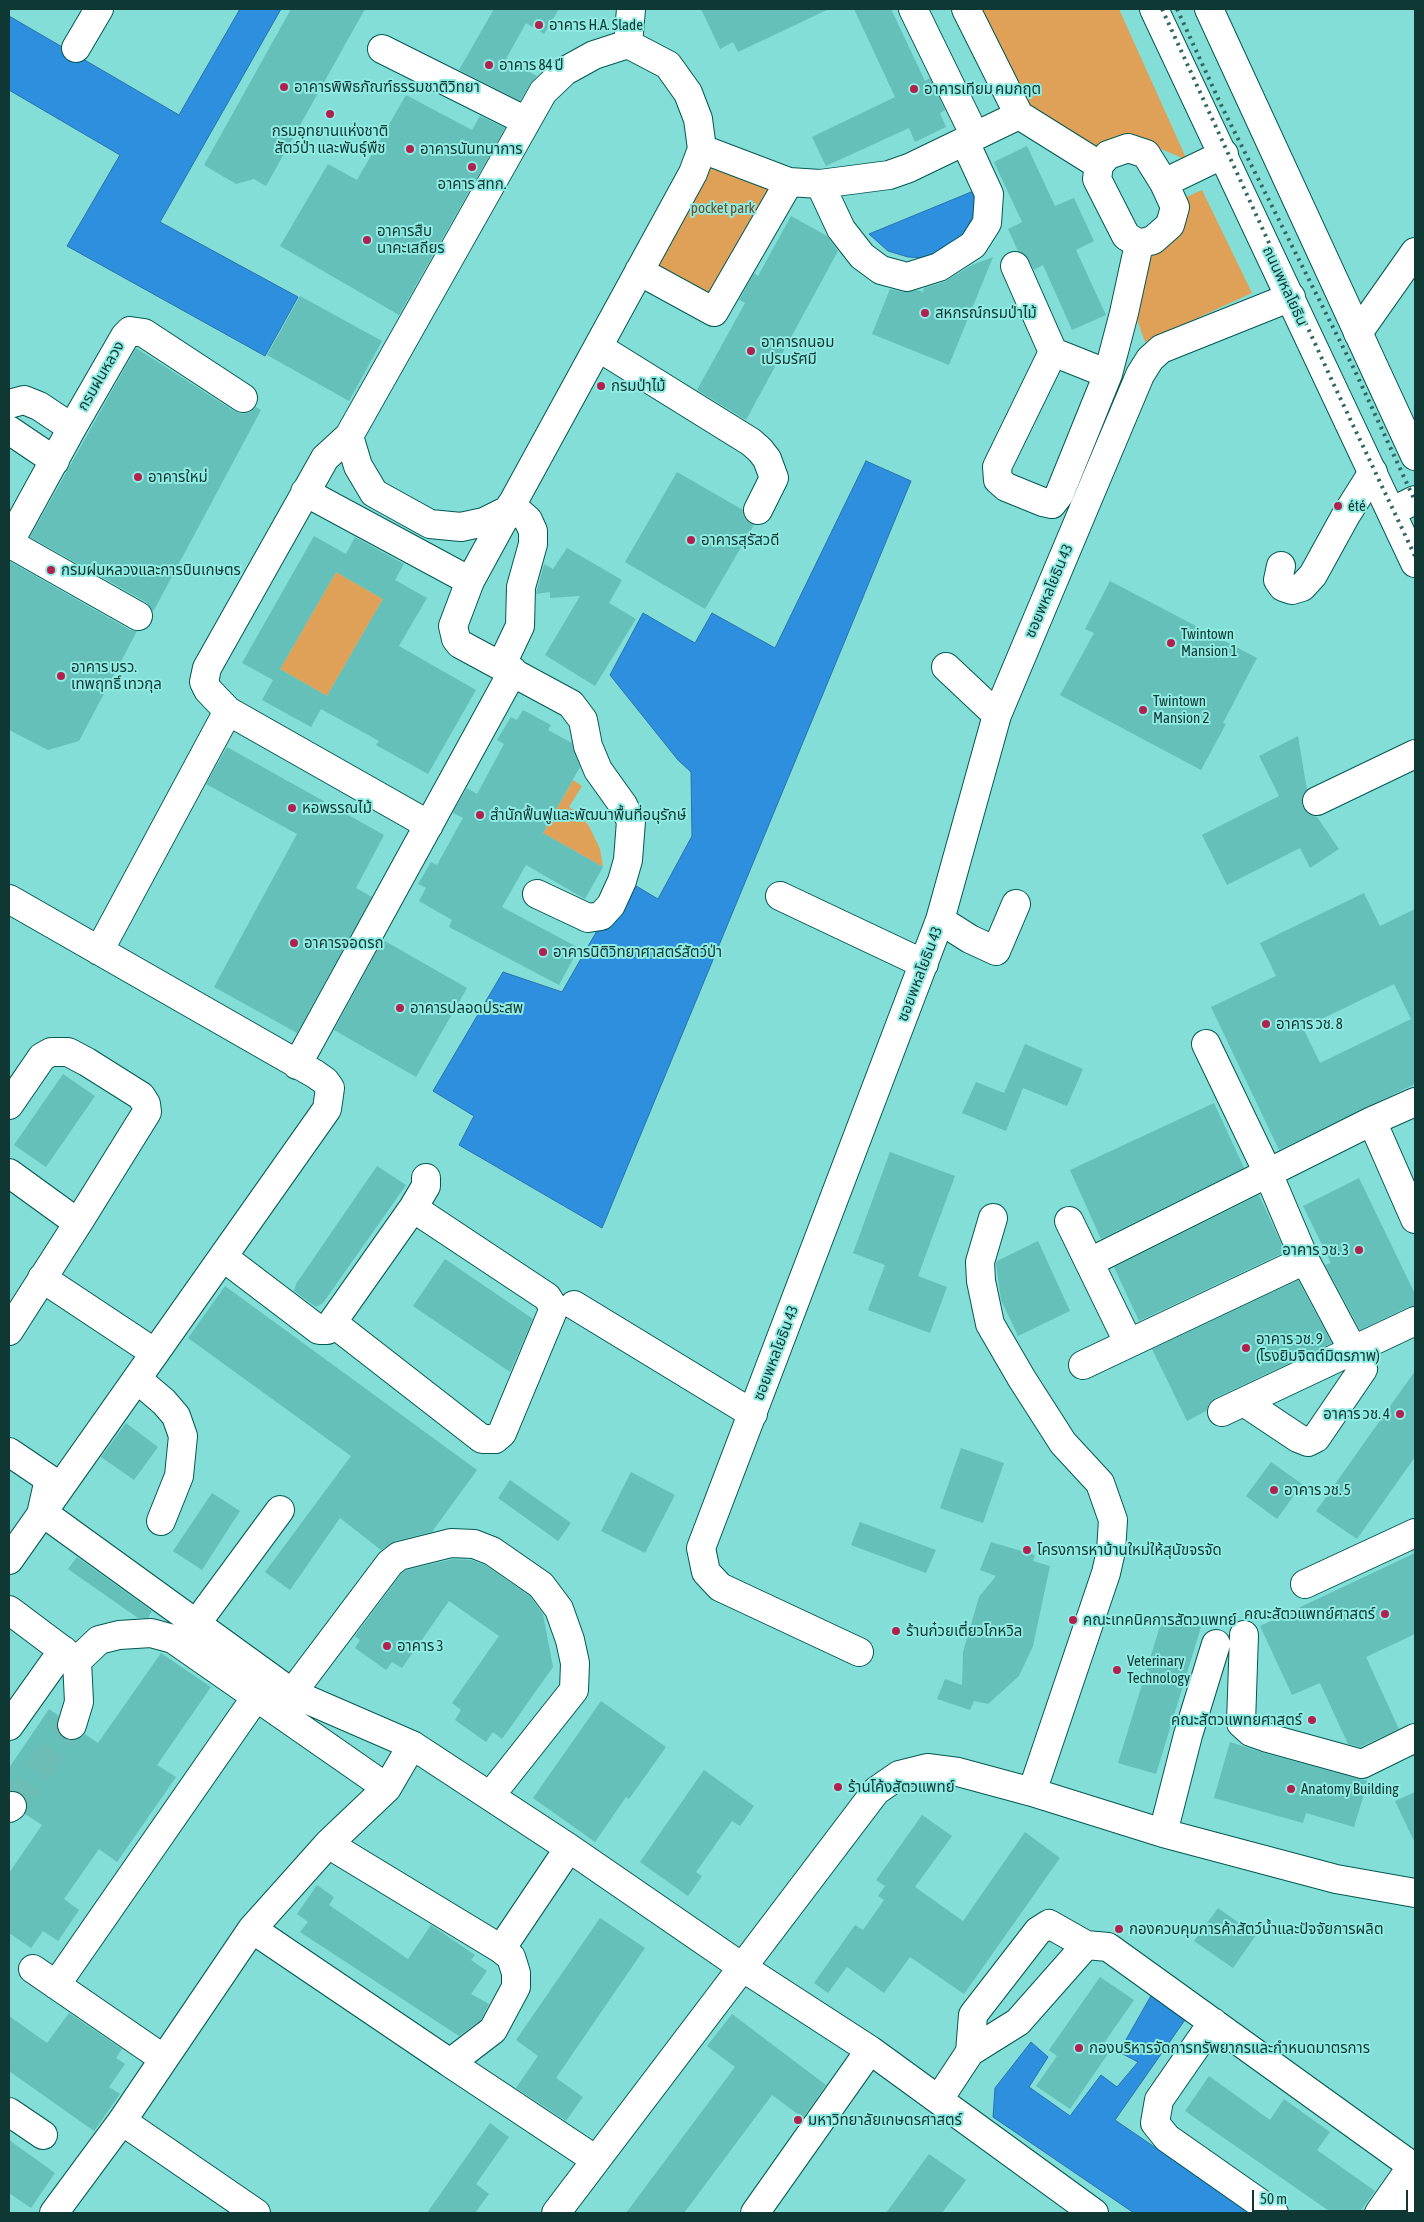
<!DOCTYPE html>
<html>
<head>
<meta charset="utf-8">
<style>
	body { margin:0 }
	#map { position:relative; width:1424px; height:2222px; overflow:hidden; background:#82ded6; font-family:"Asap Condensed",sans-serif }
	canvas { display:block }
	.frame { position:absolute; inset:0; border:10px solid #0f3734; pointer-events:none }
	.scale { position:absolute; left:1252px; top:2190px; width:156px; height:22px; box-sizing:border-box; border:2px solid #0f3734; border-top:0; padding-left:6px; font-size:15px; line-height:18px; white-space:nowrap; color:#0f3734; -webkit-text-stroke:4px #90ebe3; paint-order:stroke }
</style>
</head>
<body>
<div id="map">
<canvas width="1424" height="2222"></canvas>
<div class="frame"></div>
<div class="scale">50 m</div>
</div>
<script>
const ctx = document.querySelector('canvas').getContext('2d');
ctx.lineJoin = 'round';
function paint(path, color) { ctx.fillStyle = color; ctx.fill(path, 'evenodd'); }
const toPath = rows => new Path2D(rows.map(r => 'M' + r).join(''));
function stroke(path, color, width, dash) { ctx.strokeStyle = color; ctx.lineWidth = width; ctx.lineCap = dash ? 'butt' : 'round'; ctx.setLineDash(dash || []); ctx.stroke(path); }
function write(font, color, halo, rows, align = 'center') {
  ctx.font = font + ' "Asap Condensed","Noto Sans Thai",sans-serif'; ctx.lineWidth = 4; ctx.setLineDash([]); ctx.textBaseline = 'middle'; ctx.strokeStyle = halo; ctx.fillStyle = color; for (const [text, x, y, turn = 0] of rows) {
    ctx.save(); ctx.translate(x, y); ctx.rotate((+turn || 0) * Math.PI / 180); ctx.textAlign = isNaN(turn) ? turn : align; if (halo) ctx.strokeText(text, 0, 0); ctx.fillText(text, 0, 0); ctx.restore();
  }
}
paint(toPath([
	[977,9,1119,9,1187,160,1133,137,1093,152,1019,110],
	[702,149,789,182,714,312,639,271],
	[1202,190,1252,293,1145,342,1134,311,1149,256,1169,205],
	[336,572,383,599,327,696,280,669],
	[573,780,582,786,569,807,577,812,589,826,600,849,603,867,543,833]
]), '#dfa058');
const water = toPath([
	[240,9,281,9,160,222,298,297,265,356,67,246,120,155,9,90,9,16,179,115,240,9],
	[976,190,976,205,970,222,961,237,945,252,925,258,908,257,888,251,869,234,976,190],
	[866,461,911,481,602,1228,459,1145,474,1116,433,1091,503,972,562,992,626,880,658,899,692,836,691,772,678,760,610,675,643,613,695,643,712,613,775,648,866,461],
	[1152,1994,1187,2017,1115,2120,1251,2213,1134,2213,993,2117,995,2088,1031,2042,1048,2057,1029,2087,1070,2116,1101,2075,1117,2087,1138,2062,1119,2052,1152,1994]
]);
paint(water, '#2f8fdf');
stroke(water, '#2575ac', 1);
paint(toPath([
	[291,9,365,9,266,186,254,179,236,184,204,165],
	[494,9,559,9,544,34,526,23,506,59,537,76,530,84,520,101,459,70],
	[701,9,829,9,738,52,733,42,720,49],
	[854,9,891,9,925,81,930,78,945,110,940,113,946,127,915,142,909,128,826,166,812,137,895,97],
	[406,95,472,130,480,116,505,128,399,315,280,246,328,164,357,180],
	[1027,146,1055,206,1074,198,1094,241,1076,250,1106,315,1072,330,1043,265,1034,270,1025,254,1018,251,1008,229,1022,222,994,162],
	[791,216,827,236,838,251,746,420,697,390,745,303,739,300,754,273,758,276],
	[993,257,949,365,872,334,890,289,903,292,917,290,923,292,924,288,944,282,972,265],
	[300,296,382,341,349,401,267,355],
	[136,348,234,411,243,414,250,412,256,407,261,410,153,612,146,602,30,537],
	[677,472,743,510,745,519,754,525,705,609,625,562],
	[314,536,346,554,355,537,404,564,395,580,427,598,399,646,476,690,428,774,376,745,379,741,321,709,311,727,262,700,273,680,242,663],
	[336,572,383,599,327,696,280,669],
	[567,548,622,580,609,603,636,619,595,686,545,655,580,596,550,598,550,592,536,594,544,564,553,569],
	[9,561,130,630,137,631,79,741,48,750,9,730],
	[1110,581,1257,658,1223,723,1226,724,1201,770,1060,695,1094,633,1085,629],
	[523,710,551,725,548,730,572,743,580,767,543,833,603,867,585,899,526,865,502,907,579,948,559,985,449,927,452,920,419,901,426,888,418,884,431,862,437,865,463,818,453,813,457,805,467,788,477,794,504,744,497,740,511,717,517,720],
	[1298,736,1307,790,1302,799,1303,807,1309,814,1317,817,1339,849,1310,868,1300,848,1227,885,1202,835,1279,796,1259,756],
	[227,747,384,835,356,888,372,897,297,1033,214,987,297,834,206,784],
	[1364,893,1380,926,1415,909,1415,1084,1279,1150,1211,1007,1276,976,1260,943],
	[1394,984,1411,1019,1320,1063,1303,1028],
	[383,940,467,988,416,1077,334,1030],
	[1025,1044,1083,1069,1067,1106,1023,1088,1006,1131,962,1113,976,1082,1004,1093],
	[63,1074,95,1096,46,1167,14,1145],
	[1214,1103,1244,1168,1101,1239,1070,1170],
	[890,1152,955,1176,918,1276,947,1287,930,1333,868,1310,885,1265,853,1253],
	[377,1166,406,1185,323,1303,316,1307,294,1291,296,1284],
	[1359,1178,1415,1294,1415,1306,1408,1307,1360,1330,1325,1265,1331,1263,1303,1206],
	[1259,1195,1285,1252,1139,1321,1114,1267],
	[1038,1241,1070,1311,1018,1336,1001,1300,996,1264,997,1261],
	[445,1259,533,1319,510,1372,413,1306],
	[1298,1280,1332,1343,1215,1398,1209,1404,1206,1411,1187,1421,1152,1349],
	[225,1286,477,1470,432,1532,395,1541,381,1550,340,1518,290,1590,265,1572,351,1456,188,1338],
	[1415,1371,1415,1457,1357,1539,1316,1511],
	[126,1423,158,1447,134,1480,101,1457],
	[961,1448,1004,1463,983,1523,940,1508],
	[1271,1462,1302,1484,1277,1519,1246,1496],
	[631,1472,675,1495,645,1553,601,1531],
	[510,1480,571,1523,558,1541,498,1498],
	[212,1493,240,1511,202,1570,173,1551],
	[860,1522,936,1550,926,1573,851,1545],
	[991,1542,1035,1555,1033,1561,1050,1566,1033,1646,1019,1676,988,1704,974,1701,970,1710,937,1699,945,1679,962,1685,963,1652,979,1597,996,1576,980,1570],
	[1415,1553,1415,1634,1366,1657,1399,1729,1360,1747,1348,1744,1320,1683,1292,1695,1260,1626],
	[77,1557,152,1611,148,1618,138,1618,68,1569],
	[453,1559,471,1560,485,1565,530,1596,543,1614,553,1667,502,1739,493,1732,486,1742,455,1720,461,1710,452,1703,499,1636,449,1601,402,1668,392,1662,386,1670,355,1648,360,1640,355,1636,401,1574,406,1570],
	[1163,1616,1201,1627,1156,1774,1118,1763],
	[161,1653,211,1687,157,1765,176,1777,117,1862,99,1849,64,1899,79,1910,58,1941,43,1931,31,1948,9,1933,9,1873,42,1825,25,1814,28,1805,25,1797,18,1792,9,1791,9,1768,49,1709,59,1716,57,1728,61,1736,67,1740,75,1740,85,1734,98,1743],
	[601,1701,666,1747,629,1799,626,1797,595,1842,533,1798],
	[1230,1742,1264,1753,1368,1781,1354,1827,1306,1813,1303,1823,1214,1798],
	[704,1770,754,1806,740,1826,732,1821,696,1872,702,1876,688,1896,640,1862],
	[1415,1792,1415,1843,1395,1801],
	[922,1815,952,1836,915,1887,963,1921,1025,1832,1060,1858,964,1994,910,1957,884,1993,847,1967,828,1993,814,1983,855,1925,863,1930,884,1900,878,1896,885,1886,876,1880],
	[317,1885,334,1897,329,1905,408,1959,431,1925,475,1955,471,1960,487,1971,471,1994,489,2004,481,2020,459,2036,300,1932,308,1922,297,1914],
	[1218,1908,1256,1935,1233,1968,1194,1941],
	[600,1918,645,1948,556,2078,583,2097,566,2121,516,2088,538,2056,516,2040],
	[1100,1977,1134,2000,1104,2043,1112,2048,1070,2109,1036,2086,1057,2056,1049,2050],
	[69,2013,122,2049,116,2058,125,2064,109,2087,120,2094,94,2131,9,2071,9,2016,47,2043],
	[732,2014,826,2085,803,2118,772,2095,684,2213,626,2213,735,2067,707,2046],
	[1209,2076,1270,2120,1284,2099,1330,2132,1317,2150,1375,2191,1359,2213,1332,2213,1185,2111],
	[490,2123,509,2137,476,2184,489,2194,475,2213,427,2213],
	[9,2140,55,2173,31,2208,9,2193],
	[929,2154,966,2180,942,2213,886,2213]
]), '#64c0b8');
stroke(toPath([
	[12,1806,72,1725]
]), '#6bbdb6', 28, [28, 14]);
const minor = toPath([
	[913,9,975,136],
	[966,9,1019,115,1099,165],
	[628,44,631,9],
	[76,48,99,9],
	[382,49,526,121],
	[1128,148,1146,154,1164,183,1175,207,1170,225,1153,240,1139,244,1126,236,1097,179,1099,165,1108,155,1128,148],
	[702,149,789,182,820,184,889,175,909,168,1019,115],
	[1164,183,1224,154],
	[820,184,841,229,862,256,881,270,907,277,939,267,973,245,987,223,989,194,965,142],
	[1015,266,1053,352,1108,374],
	[639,271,714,312,789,182],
	[1358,333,1415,252],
	[598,347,751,442,760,450,767,459,774,478,758,510],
	[1053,352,997,467,998,480,1006,487,1043,502,1052,504,1059,495,1108,374,1124,313,1139,244],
	[9,404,24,400,39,406,72,428],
	[9,430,55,461],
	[349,436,358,466,374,493,430,524,461,527,484,522,508,510],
	[305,492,470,581],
	[9,543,72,428,125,336,130,331,144,333,243,398],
	[9,543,138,616],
	[1281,566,1278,580,1283,587,1292,590,1302,587,1313,575,1346,515,1373,472],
	[501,666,520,626,521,587,533,544,533,531,528,520,511,505],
	[946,667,997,715],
	[1317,801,1415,754],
	[429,825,228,711,208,690,204,682,207,668,325,458,349,436,543,92,565,71,594,55,628,44,668,65,688,93,698,119,702,149,693,173,470,581,453,626,456,639,460,644,571,704,583,720,588,746,598,770,623,805,631,821,628,860,622,881,611,905,601,916,588,918,537,894],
	[780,896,924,964],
	[9,899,315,1074,325,1081,330,1088,327,1109,9,1560],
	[940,920,970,939,996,951,1016,904],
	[99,951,228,711],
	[1206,1044,1268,1173,1305,1260,1363,1369,1316,1438,1308,1442,1298,1438,1244,1402],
	[297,1065,513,671],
	[9,1105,42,1057,51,1052,68,1052,87,1062,141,1096,146,1104,147,1112,78,1223],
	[1372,1121,1415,1219],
	[9,1173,78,1223,9,1331],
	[993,1218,980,1262,981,1281,990,1324,1022,1379,1063,1443,1100,1483,1113,1520,1111,1551,1106,1573,1032,1792],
	[1069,1221,1128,1342],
	[223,1257,319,1330,327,1330,413,1208,426,1186,426,1178],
	[1090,1262,1372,1121,1415,1102],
	[42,1278,155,1353],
	[574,1305,753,1414],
	[333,1323,482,1439,495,1439,502,1433,552,1313,552,1305,547,1297,413,1208],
	[1083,1365,1305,1260],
	[137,1379,164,1402,176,1416,183,1436,179,1476,161,1521],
	[1222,1412,1415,1321],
	[9,1452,49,1479,42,1510],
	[42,1512,292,1693,412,1745,569,1848,742,1967,870,2050,1094,2213],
	[1305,1584,1415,1533],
	[9,1610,77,1661,79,1702,72,1725],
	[196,1624,280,1510],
	[1244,1635,1241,1723,1251,1732,1268,1738,1362,1764,1415,1738],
	[859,1652,720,1587,706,1572,701,1548,940,920,997,715,1140,375,1150,359,1161,349,1291,297],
	[77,1661,99,1640,119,1635,151,1633,173,1639,387,1788],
	[292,1693,390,1563,399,1556,451,1543,474,1544,492,1551,541,1585,559,1609,570,1640,575,1663,574,1690,490,1796],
	[9,1726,63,1650],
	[9,1808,12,1806],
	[1163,1833,1188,1735,1216,1644],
	[252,1929,450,2063,493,2030,516,1987,516,1973,511,1957,501,1949,328,1844],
	[501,1949,569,1848],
	[33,1969,164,2059],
	[56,1985,256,1697],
	[1213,2022,1159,2100,1155,2123,1167,2138,1274,2213],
	[970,2052,1018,2022,1086,1945,1108,1947,1415,2168],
	[450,2063,596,2160],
	[939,2099,970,2052,973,2015,1038,1931,1049,1924,1086,1945],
	[9,2112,43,2135],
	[122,2121,256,2213],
	[54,2213,122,2121,252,1929,328,1844,387,1788,412,1745],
	[556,2213,876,1791,899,1775,927,1768,958,1772,1032,1792,1163,1833,1336,1879,1415,1893],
	[755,2213,870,2050],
	[1379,2213,1412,2166],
	[1406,2213,1415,2201]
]);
const major = toPath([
	[1154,9,1415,563],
	[1209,9,1415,456],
	[1391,512,1415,500]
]);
stroke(minor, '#035853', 30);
stroke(major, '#035853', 30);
stroke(minor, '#fff', 28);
stroke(major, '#fff', 28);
stroke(toPath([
	[1162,9,1334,385,1415,556],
	[1177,9,1222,107,1355,371,1415,501]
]), '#306763', 4, [2.5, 5]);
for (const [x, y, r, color] of [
	[539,25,5,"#b1204f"],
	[489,65,5,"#b1204f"],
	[284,87,5,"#b1204f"],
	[914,89,5,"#b1204f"],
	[330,114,5,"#b1204f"],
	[410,149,5,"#b1204f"],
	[472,167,5,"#b1204f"],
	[367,240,5,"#b1204f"],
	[925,313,5,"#b1204f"],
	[751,351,5,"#b1204f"],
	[601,386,5,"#b1204f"],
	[138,477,5,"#b1204f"],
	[1338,506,5,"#b1204f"],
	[691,540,5,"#b1204f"],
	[51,570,5,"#b1204f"],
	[1171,643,5,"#b1204f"],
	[61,676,5,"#b1204f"],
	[1143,710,5,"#b1204f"],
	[292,808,5,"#b1204f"],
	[480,815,5,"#b1204f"],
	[294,943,5,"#b1204f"],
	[543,952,5,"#b1204f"],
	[400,1008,5,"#b1204f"],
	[1266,1024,5,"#b1204f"],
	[1359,1250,5,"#b1204f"],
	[1246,1348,5,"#b1204f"],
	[1400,1414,5,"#b1204f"],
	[1274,1490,5,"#b1204f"],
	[1027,1550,5,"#b1204f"],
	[1385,1614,5,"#b1204f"],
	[1073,1620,5,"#b1204f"],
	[896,1631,5,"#b1204f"],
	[387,1646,5,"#b1204f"],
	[1117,1670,5,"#b1204f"],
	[1312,1720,5,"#b1204f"],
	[838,1787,5,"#b1204f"],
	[1291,1789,5,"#b1204f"],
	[1119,1929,5,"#b1204f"],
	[1079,2048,5,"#b1204f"],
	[798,2120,5,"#b1204f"]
]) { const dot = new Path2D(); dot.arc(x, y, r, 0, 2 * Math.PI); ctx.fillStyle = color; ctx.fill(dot); stroke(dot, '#90ebe3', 2); }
write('15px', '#0f3734', '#90ebe3', [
	["อาคาร H.A. Slade",549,25],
	["อาคาร 84 ปี",499,65],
	["อาคารพิพิธภัณฑ์ธรรมชาติวิทยา",294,87],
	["อาคารเทียม คมกฤต",924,89],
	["กรมอุทยานแห่งชาติ",330,131,"center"],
	["สัตว์ป่า และพันธุ์พืช",330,148,"center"],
	["อาคารนันทนาการ",420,149],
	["อาคาร สทก.",472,184,"center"],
	["อาคารสืบ",377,231],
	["นาคะเสถียร",377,248],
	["สหกรณ์กรมป่าไม้",935,313],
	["อาคารถนอม",761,342],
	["เปรมรัศมี",761,359],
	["กรมป่าไม้",611,386],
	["อาคารใหม่",148,477],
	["été",1348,506],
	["อาคารสุรัสวดี",701,540],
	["กรมฝนหลวงและการบินเกษตร",61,570],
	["Twintown",1181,634],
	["Mansion 1",1181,651],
	["อาคาร มรว.",71,667],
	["เทพฤทธิ์ เทวกุล",71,684],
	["Twintown",1153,701],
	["Mansion 2",1153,718],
	["หอพรรณไม้",302,808],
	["สำนักฟื้นฟูและพัฒนาพื้นที่อนุรักษ์",490,815],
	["อาคารจอดรถ",304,943],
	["อาคารนิติวิทยาศาสตร์สัตว์ป่า",553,952],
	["อาคารปลอดประสพ",410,1008],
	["อาคาร วช. 8",1276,1024],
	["อาคาร วช. 3",1349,1250,"right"],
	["อาคาร วช. 9",1256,1339],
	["(โรงยิมจิตต์มิตรภาพ)",1256,1356],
	["อาคาร วช. 4",1390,1414,"right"],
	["อาคาร วช. 5",1284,1490],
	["โครงการหาบ้านใหม่ให้สุนัขจรจัด",1037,1550],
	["คณะสัตวแพทย์ศาสตร์",1375,1614,"right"],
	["คณะเทคนิคการสัตวแพทย์",1083,1620],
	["ร้านก๋วยเตี๋ยวโกหวิล",906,1631],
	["อาคาร 3",397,1646],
	["Veterinary",1127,1661],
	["Technology",1127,1678],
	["คณะสัตวแพทยศาสตร์",1302,1720,"right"],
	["ร้านโค้งสัตวแพทย์",848,1787],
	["Anatomy Building",1301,1789],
	["กองควบคุมการค้าสัตว์น้ำและปัจจัยการผลิต",1129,1929],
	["กองบริหารจัดการทรัพยากรและกำหนดมาตรการ",1089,2048],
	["มหาวิทยาลัยเกษตรศาสตร์",808,2120]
], 'left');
write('15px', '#704e26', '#90ebe3', [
	["pocket park",723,208]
]);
write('15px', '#0f3734', '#90ebe3', [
	["ถนนพหลโยธิน",1285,286,65],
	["กรมฝนหลวง",101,376,-60],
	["ซอยพหลโยธิน 43",1049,591,-67],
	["ซอยพหลโยธิน 43",920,974,-69],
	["ซอยพหลโยธิน 43",776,1353,-69]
]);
</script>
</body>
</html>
